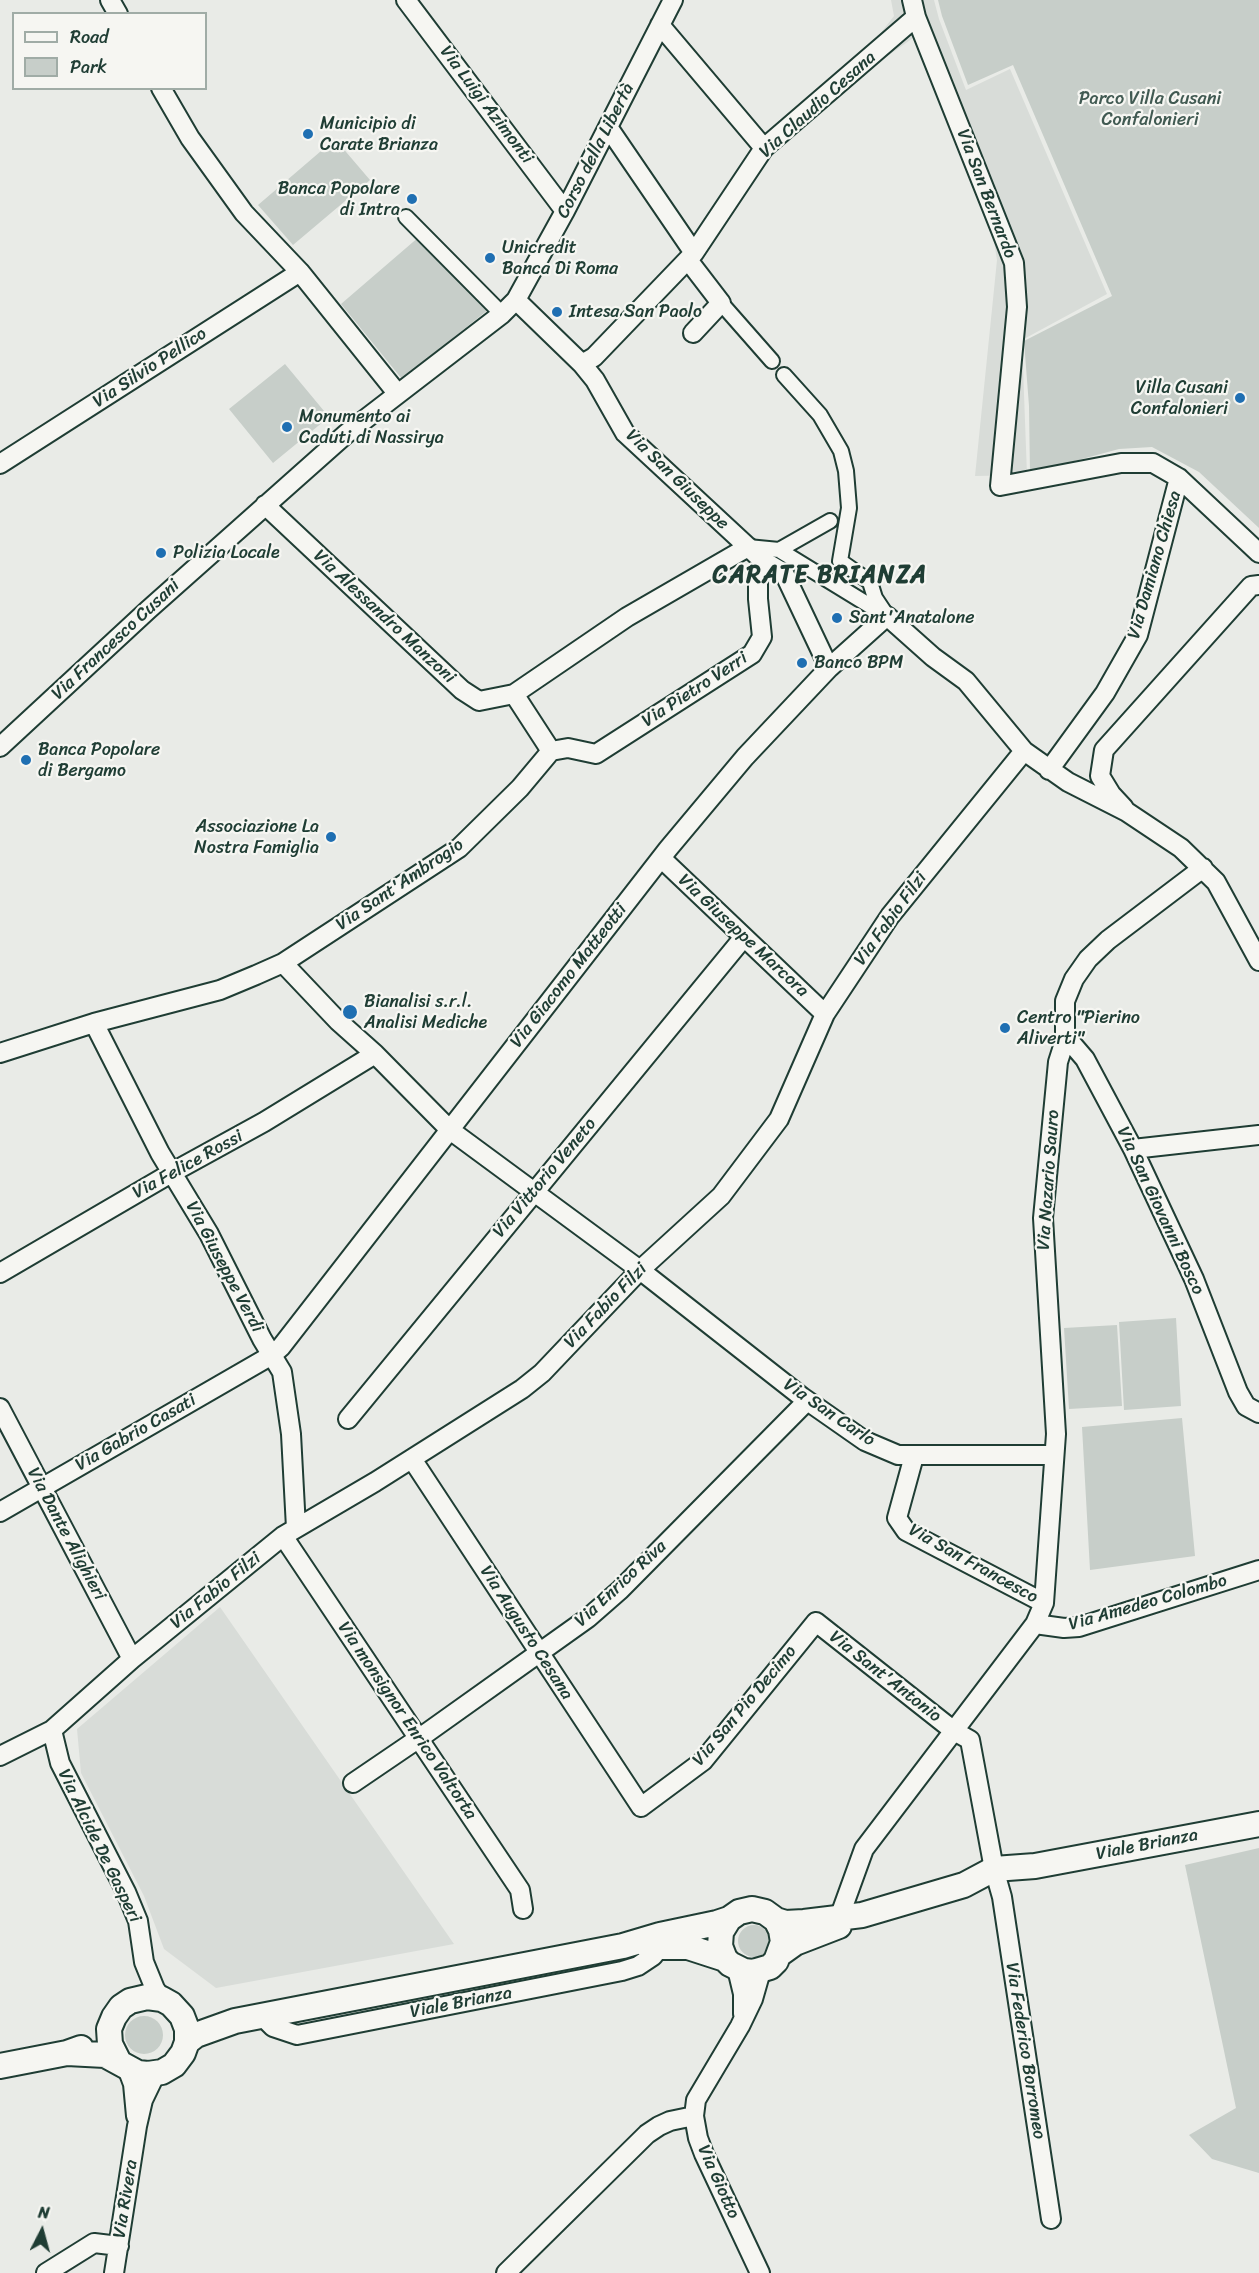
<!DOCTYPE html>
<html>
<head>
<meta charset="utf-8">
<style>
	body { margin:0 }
	#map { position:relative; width:1259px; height:2273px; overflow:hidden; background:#e9ebe7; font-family:Sriracha,sans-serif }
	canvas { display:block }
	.legend { position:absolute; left:12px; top:12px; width:195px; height:78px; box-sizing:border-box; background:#f6f6f2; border:2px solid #a0aca6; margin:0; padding:8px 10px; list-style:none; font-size:18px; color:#1f3d34 }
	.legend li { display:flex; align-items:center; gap:12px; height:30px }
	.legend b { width:30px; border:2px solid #a0aca6 }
	.north { position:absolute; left:12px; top:2201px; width:60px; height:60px; -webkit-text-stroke:4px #f6f6f2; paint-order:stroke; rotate:6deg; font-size:16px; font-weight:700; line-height:24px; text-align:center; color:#1f3d34 }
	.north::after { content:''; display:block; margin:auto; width:21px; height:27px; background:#1f3d34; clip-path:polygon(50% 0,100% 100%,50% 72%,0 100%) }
</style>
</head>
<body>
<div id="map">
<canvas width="1259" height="2273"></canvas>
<ul class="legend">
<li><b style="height:8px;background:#f6f6f2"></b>Road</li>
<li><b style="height:16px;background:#c7cec9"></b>Park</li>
</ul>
<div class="north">N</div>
</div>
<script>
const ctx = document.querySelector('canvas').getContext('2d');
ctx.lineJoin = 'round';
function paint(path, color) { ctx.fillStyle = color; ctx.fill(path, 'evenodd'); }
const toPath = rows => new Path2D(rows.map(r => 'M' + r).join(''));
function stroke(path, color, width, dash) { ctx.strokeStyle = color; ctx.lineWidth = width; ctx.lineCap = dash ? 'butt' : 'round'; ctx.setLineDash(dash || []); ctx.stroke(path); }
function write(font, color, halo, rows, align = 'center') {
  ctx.font = font + ' Sriracha,sans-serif'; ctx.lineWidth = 4.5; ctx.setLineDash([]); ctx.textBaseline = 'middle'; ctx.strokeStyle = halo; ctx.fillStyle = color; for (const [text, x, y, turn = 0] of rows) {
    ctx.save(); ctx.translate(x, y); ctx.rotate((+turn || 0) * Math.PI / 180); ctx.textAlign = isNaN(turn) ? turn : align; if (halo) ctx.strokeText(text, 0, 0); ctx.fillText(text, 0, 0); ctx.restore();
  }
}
paint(toPath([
	[891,0,934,0,939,19,966,90,1010,69,1107,294,1022,340,1027,475,975,476,997,260,994,241,913,38,889,55,877,38,894,16],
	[220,1607,454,1944,216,1988,164,1949,144,1896,81,1773,77,1729]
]), '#d8dcd8');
paint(toPath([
	[938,0,1259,0,1259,528,1199,472,1152,447,1119,449,1030,473,1029,406,1024,341,1112,296,1013,65,968,85,942,16],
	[335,139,370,180,293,245,258,205],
	[420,236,489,309,402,379,341,304],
	[285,364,329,417,273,463,229,409],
	[1176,1318,1181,1406,1124,1410,1119,1322],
	[1117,1325,1122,1406,1069,1409,1064,1328],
	[1182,1418,1195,1556,1090,1570,1082,1427],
	[1259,1848,1259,2173,1212,2159,1189,2135,1236,2108,1185,1865],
	'738 1941a16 16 0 1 1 32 0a16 16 0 1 1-32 0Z',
	'125 2035a19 19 0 1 1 38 0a19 19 0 1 1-38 0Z'
]), '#c7cec9');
const pedestrian = toPath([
	[406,217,502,314],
	[721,303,772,361],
	[784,375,820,415,841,451,846,471,849,508,840,561,870,582,875,598,887,616],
	[748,547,779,550,830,521],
	[779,550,885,615]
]);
const minor = toPath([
	[110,0,118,14],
	[406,0,565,211],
	[912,0,916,17,1014,263,1017,307,1000,486,1121,463,1153,463,1179,478,1259,553],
	[660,25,764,148],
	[161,88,190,138,244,213,300,272,397,393],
	[608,127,694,253,764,148,916,17],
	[688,260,721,303,693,333],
	[516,300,582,364,595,380,625,433,762,560,784,573,829,668],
	[582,364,594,357,694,253],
	[0,464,300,272],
	[265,505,462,690,479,701,514,694],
	[0,747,148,610,346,434,502,314,516,300,565,211,673,0],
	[551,751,568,748,596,754,752,654,762,637,758,599,758,580,762,560],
	[1049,770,1105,693,1138,635,1179,478],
	[1124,808,1111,794,1100,776,1104,750,1251,586,1259,585],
	[661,858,825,1014],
	[283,963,338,1021,375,1054,450,1130,640,1270,802,1397,865,1441,898,1455,1054,1455],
	[94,1023,160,1153,209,1234,262,1339,282,1372,291,1434,296,1528],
	[1065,1040,1073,1045,1085,1059,1133,1149,1194,1279,1238,1392,1246,1406,1259,1413],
	[0,1053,94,1023,220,990,256,975,283,963,459,848,520,788,551,751,514,694,627,617,748,547],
	[1133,1149,1259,1135],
	[0,1273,173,1172,264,1122,375,1054],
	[0,1408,132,1659],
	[348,1419,744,937],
	[914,1456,897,1518,906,1531,1044,1603],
	[412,1459,641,1807,703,1761,816,1622,954,1731,970,1740,994,1869],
	[0,1512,272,1355,281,1347,668,849,745,757,829,668,887,616,933,657,966,681,1024,751,1068,782,1127,812,1181,848,1216,882,1259,961],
	[283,1536,520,1890,523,1909],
	[1035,1624,1064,1628,1079,1627,1259,1570],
	[52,1730,60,1763,126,1892,138,1921,144,1962,155,1989,162,1999],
	[0,1756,52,1730,132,1659,283,1536,375,1482,522,1389,542,1373,640,1270,721,1196,779,1119,825,1014,890,916,1024,751],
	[353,1783,428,1732,588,1618,620,1590,807,1401],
	[998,1883,1002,1897,1051,2219],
	[839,1918,864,1849,1035,1624,1044,1603,1056,1434,1043,1218,1058,1062,1065,1040,1065,1001,1074,979,1088,959,1108,940,1203,868],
	[737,1969,743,1994,743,2014],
	[261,2015,273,2027,297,2035,622,1971,638,1966,653,1956,660,1947],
	[127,2068,133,2084,136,2116],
	[46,2273,94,2243,119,2246],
	[114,2273,137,2126,143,2100,156,2073],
	[506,2273,647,2134,659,2126,670,2121,694,2116],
	[760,2273,704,2154,698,2138,694,2116,696,2100,740,2026,753,1999,761,1971]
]);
const secondary = toPath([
	[776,1920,785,1923,804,1922,862,1915,964,1885,994,1869,1035,1866,1259,1824],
	[649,1947,688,1947,725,1959],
	[781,1953,795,1943,839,1926],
	[187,2042,196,2035,235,2021,623,1946,660,1935,717,1923,729,1919,739,1912,752,1909,765,1912,776,1920,781,1930,783,1942,776,1961,770,1967,753,1972,744,1971,730,1964,725,1959,720,1946,721,1932,729,1919],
	[67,2053,105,2055,138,2073,148,2074,162,2072,174,2065,183,2053,187,2042,187,2029,182,2016,171,2004,162,1999,147,1997,130,2001,121,2007,114,2017,109,2029,110,2044,118,2060],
	[0,2066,67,2053,81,2048]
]);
stroke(pedestrian, '#1f3d34', 18);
stroke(minor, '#1f3d34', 22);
stroke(secondary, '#1f3d34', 28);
stroke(pedestrian, '#f6f6f2', 14);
stroke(minor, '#f6f6f2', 18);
stroke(secondary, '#f6f6f2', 24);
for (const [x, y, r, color] of [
	[308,134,6,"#1f6fb2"],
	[412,199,6,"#1f6fb2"],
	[490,258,6,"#1f6fb2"],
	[557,312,6,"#1f6fb2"],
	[1240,398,6,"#1f6fb2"],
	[287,427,6,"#1f6fb2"],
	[161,553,6,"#1f6fb2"],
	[837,618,6,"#1f6fb2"],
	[802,663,6,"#1f6fb2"],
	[26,760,6,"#1f6fb2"],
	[331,837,6,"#1f6fb2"],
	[350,1012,8,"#1f6fb2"],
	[1005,1028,6,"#1f6fb2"]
]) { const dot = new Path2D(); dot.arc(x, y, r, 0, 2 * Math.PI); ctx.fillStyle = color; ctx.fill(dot); stroke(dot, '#f6f6f2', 2); }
write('18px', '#415a52', '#f6f6f2', [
	["Parco Villa Cusani",1150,99],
	["Confalonieri",1150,120]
]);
write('18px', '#1f3d34', '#f6f6f2', [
	["Via Luigi Azimonti",486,105,53],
	["Via Claudio Cesana",818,105,-42],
	["Corso della Libertà",596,151,-63],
	["Via San Bernardo",986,194,69],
	["Via Silvio Pellico",150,368,-33],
	["Via San Giuseppe",677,480,44],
	["Via Damiano Chiesa",1155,565,-74],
	["Via Alessandro Manzoni",384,617,43],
	["Via Francesco Cusani",116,640,-43],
	["Via Pietro Verri",695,690,-33],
	["Via Sant'Ambrogio",400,885,-34],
	["Via Fabio Filzi",891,919,-54],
	["Via Giuseppe Marcora",743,936,43],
	["Via Giacomo Matteotti",569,976,-52],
	["Via Felice Rossi",188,1165,-29],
	["Via Vittorio Veneto",545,1178,-50],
	["Via Nazario Sauro",1049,1180,-86],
	["Via San Giovanni Bosco",1160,1211,65],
	["Via Giuseppe Verdi",224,1267,62],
	["Via Fabio Filzi",606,1306,-46],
	["Via San Carlo",829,1413,34],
	["Via Gabrio Casati",136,1433,-30],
	["Via Dante Alighieri",66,1534,62],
	["Via San Francesco",973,1564,29],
	["Via Enrico Riva",621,1584,-43],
	["Via Fabio Filzi",216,1591,-39],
	["Via Amedeo Colombo",1148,1603,-16],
	["Via Augusto Cesana",526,1633,57],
	["Via Sant'Antonio",885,1677,38],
	["Via San Pio Decimo",745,1706,-50],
	["Via monsignor Enrico Valtorta",407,1721,56],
	["Viale Brianza",1147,1845,-11],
	["Via Alcide De Gasperi",99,1846,64],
	["Viale Brianza",461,2003,-11],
	["Via Federico Borromeo",1025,2051,81],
	["Via Giotto",718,2182,66],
	["Via Rivera",126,2199,-81]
]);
write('18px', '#1f3d34', '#f6f6f2', [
	["Municipio di",320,124],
	["Carate Brianza",320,145],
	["Banca Popolare",400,189,"right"],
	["di Intra",400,210,"right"],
	["Unicredit",502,248],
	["Banca Di Roma",502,269],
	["Intesa San Paolo",569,312],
	["Villa Cusani",1228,388,"right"],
	["Confalonieri",1228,409,"right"],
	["Monumento ai",299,417],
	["Caduti di Nassirya",299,438],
	["Polizia Locale",173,553],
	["Sant'Anatalone",849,618],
	["Banco BPM",814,663],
	["Banca Popolare",38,750],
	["di Bergamo",38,771],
	["Associazione La",319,827,"right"],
	["Nostra Famiglia",319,848,"right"],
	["Bianalisi s.r.l.",364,1002],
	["Analisi Mediche",364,1023],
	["Centro \"Pierino",1017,1018],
	["Aliverti\"",1017,1039]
], 'left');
ctx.letterSpacing = '1.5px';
write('bold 24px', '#1f3d34', '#f6f6f2', [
	["CARATE BRIANZA",820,576]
]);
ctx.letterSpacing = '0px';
</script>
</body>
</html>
